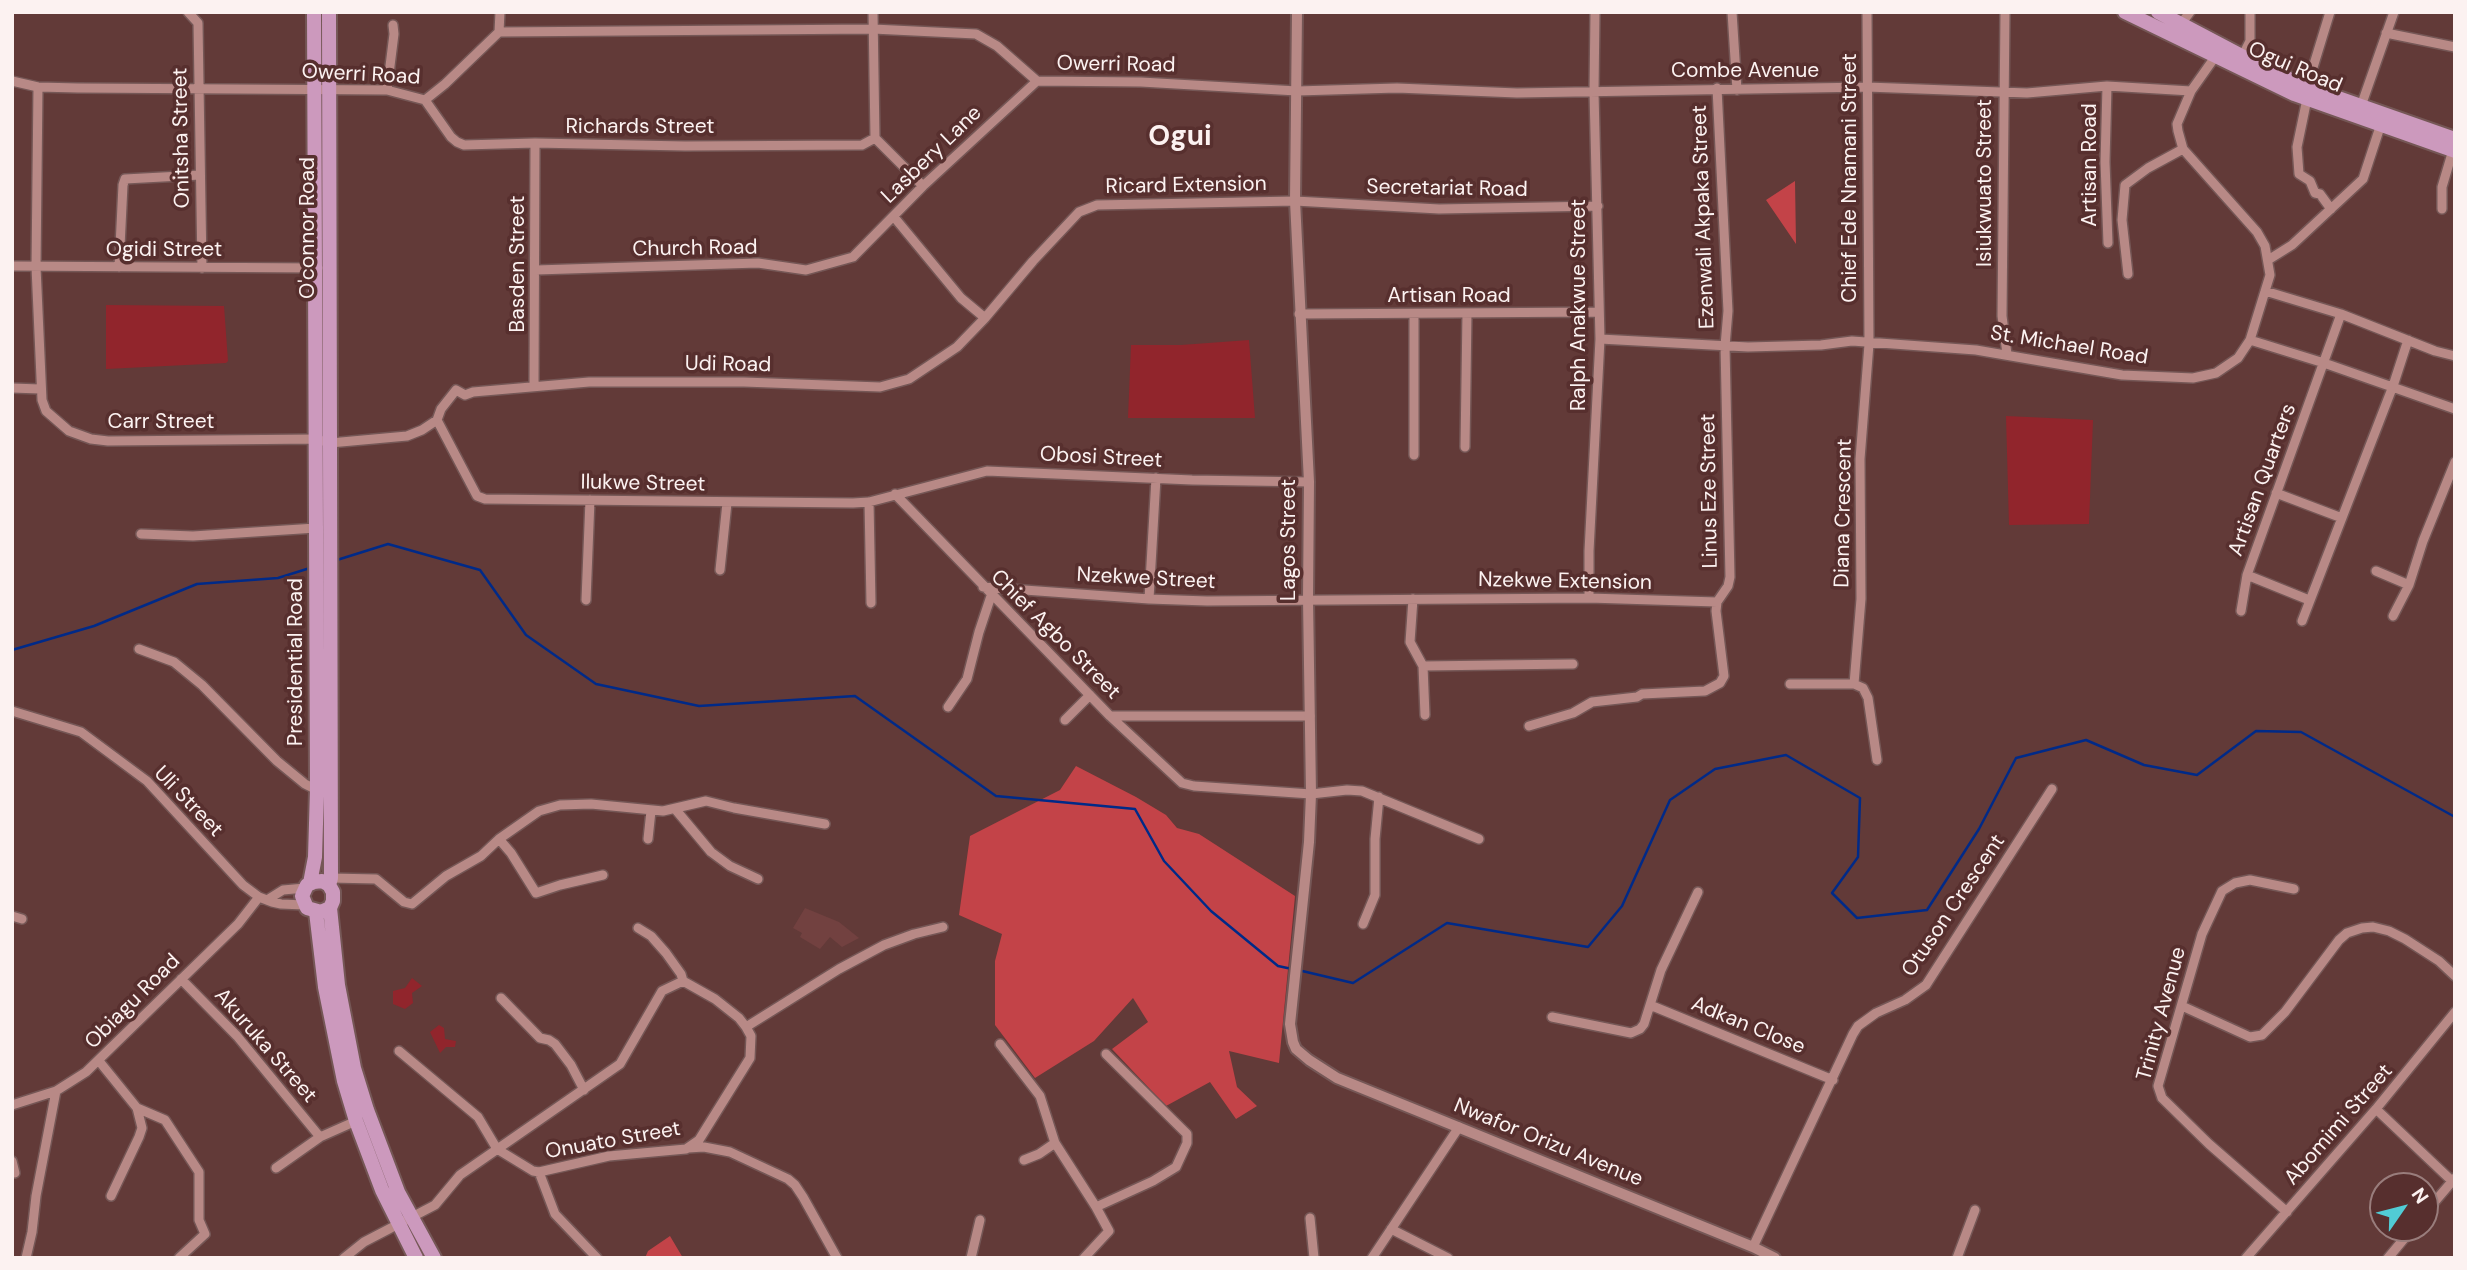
<!DOCTYPE html>
<html>
<head>
<meta charset="utf-8">
<style>
	body { margin:0 }
	#map { position:relative; width:2467px; height:1270px; overflow:hidden; background:#623a38; font-family:"DM Sans",sans-serif }
	canvas { display:block }
	.frame { position:absolute; inset:0; border:14px solid #fcf2f1; pointer-events:none }
	.north { position:absolute; left:2369px; top:1172px; width:70px; height:70px; box-sizing:border-box; background:#572f2e; border:2px solid #997d7c; border-radius:50%; rotate:55deg; font-size:19px; font-weight:700; line-height:28px; text-align:center; color:#fcf2f1 }
	.north::after { content:''; display:block; margin:auto; width:24px; height:32px; background:#51ccd5; clip-path:polygon(50% 0,100% 100%,50% 72%,0 100%) }
</style>
</head>
<body>
<div id="map">
<canvas width="2467" height="1270"></canvas>
<div class="frame"></div>
<div class="north">N</div>
</div>
<script>
const ctx = document.querySelector('canvas').getContext('2d');
ctx.lineJoin = 'round';
function paint(path, color) { ctx.fillStyle = color; ctx.fill(path, 'evenodd'); }
const toPath = rows => new Path2D(rows.map(r => 'M' + r).join(''));
function stroke(path, color, width, dash) { ctx.strokeStyle = color; ctx.lineWidth = width; ctx.lineCap = dash ? 'butt' : 'round'; ctx.setLineDash(dash || []); ctx.stroke(path); }
function write(font, color, halo, rows, align = 'center') {
  ctx.font = font + ' "DM Sans",sans-serif'; ctx.lineWidth = 7; ctx.setLineDash([]); ctx.textBaseline = 'middle'; ctx.strokeStyle = halo; ctx.fillStyle = color; for (const [text, x, y, turn = 0] of rows) {
    ctx.save(); ctx.translate(x, y); ctx.rotate((+turn || 0) * Math.PI / 180); ctx.textAlign = isNaN(turn) ? turn : align; if (halo) ctx.strokeText(text, 0, 0); ctx.fillText(text, 0, 0); ctx.restore();
  }
}
paint(toPath([
	[805,908,839,922,859,938,842,947,830,937,820,949,800,937,802,933,793,928]
]), '#724140');
paint(toPath([
	[106,305,224,306,228,361,226,363,106,369],
	[1249,340,1255,418,1128,418,1131,345,1181,345],
	[2006,416,2093,420,2089,524,2009,525],
	[412,978,422,986,412,993,413,1003,405,1009,393,1004,393,991,405,988],
	[439,1025,444,1028,445,1039,456,1041,455,1047,446,1047,440,1053,430,1032]
]), '#91252c');
paint(toPath([
	[1795,181,1796,244,1766,200],
	[1076,766,1136,797,1166,815,1177,828,1199,834,1295,896,1279,1063,1229,1051,1237,1087,1257,1106,1236,1119,1210,1082,1166,1106,1112,1049,1148,1022,1133,998,1094,1041,1035,1078,995,1025,995,961,1002,934,959,915,970,836,1060,790],
	[670,1236,683,1258,645,1258,648,1251]
]), '#c34348');
stroke(toPath([
	[337,560,388,544,480,570,526,635,596,684,699,706,855,696,996,796,1135,809,1164,861,1211,911,1278,966,1292,969],
	[12,650,94,626,197,584,278,578,310,568],
	[1298,970,1353,983,1447,923,1588,947,1622,906,1670,800,1715,769,1786,755,1860,798,1858,857,1832,893,1857,918,1927,910,1979,829,2016,758,2086,740,2144,765,2197,775,2256,731,2301,732,2455,817]
]), '#002a88', 2.5);
const minor = toPath([
	[188,12,198,23,202,268],
	[873,12,875,138],
	[1732,12,1737,90],
	[2005,12,2002,316,2007,354],
	[2181,24,2190,12],
	[499,32,500,12],
	[2386,33,2455,47],
	[2242,57,2250,41,2250,12],
	[12,81,38,87,78,88,387,90,425,100],
	[2107,86,2105,162,2108,243],
	[38,87,36,267,42,400,46,411,69,431,91,439,108,441,316,439,330,443,407,436,422,430,437,420,441,409,456,390,465,395,473,392,589,382,744,382,880,387,909,379,957,347,985,318,1033,261,1079,212,1097,205,1295,201,1439,209,1598,206],
	[2307,87,2330,12],
	[387,90,394,34,393,25],
	[2307,99,2297,147,2299,174,2310,181,2315,193,2320,194,2331,209],
	[425,100,445,84,499,32,873,29,976,34,997,46,1037,81,1141,82,1297,91,1397,88,1517,93,1867,87,2027,93,2107,86,2191,91],
	[425,100,451,137,457,142,464,145,535,143,685,146,862,145,875,138],
	[2361,106,2394,12],
	[875,138,923,186],
	[2442,209,2442,187,2453,150],
	[894,217,961,298,985,318],
	[2268,260,2292,245,2363,179,2381,124],
	[12,266,318,268],
	[119,267,123,185,125,179,200,175],
	[536,270,758,263,806,270,853,257,923,186,1037,81],
	[2128,274,2122,220,2125,185,2148,168,2183,149],
	[2265,291,2341,314,2435,351,2455,356],
	[1299,314,1598,312],
	[1600,339,1748,347,1821,345,1852,341,1976,350,2122,375,2193,378,2216,373,2238,358,2250,340,2270,275,2265,246,2257,232,2183,149,2178,131,2177,124,2191,91,2215,57],
	[2250,340,2324,363,2455,409],
	[534,386,535,143],
	[12,388,40,389],
	[437,420,477,496,485,499,853,503,869,502,987,471,1192,480,1309,482],
	[1465,447,1467,313],
	[1414,455,1414,314],
	[2276,493,2342,518],
	[895,494,1110,716,1310,716],
	[869,502,871,603],
	[141,534,193,536,316,528],
	[720,570,727,503],
	[2376,571,2409,585],
	[2247,575,2309,600],
	[983,587,1149,599,1207,601,1589,598,1717,602],
	[1589,598,1589,551,1600,339,1594,92,1595,12],
	[1149,599,1156,478],
	[1413,599,1410,642,1423,666,1425,715],
	[586,600,590,500],
	[2241,611,2247,575,2341,314],
	[2393,616,2409,585,2423,541,2455,462],
	[2302,621,2393,386,2408,340],
	[139,649,174,662,202,685,277,761,305,784,317,790],
	[1423,666,1573,664],
	[1790,684,1854,684,1863,688,1868,698,1877,760],
	[1854,684,1861,599,1860,459,1869,344,1867,12],
	[948,707,967,679,979,632,991,596],
	[12,711,81,732,147,781,243,885,259,897,272,902,281,904,304,905],
	[1110,716,1182,783,1194,786,1311,794,1347,790,1362,791,1479,839],
	[1065,720,1090,695],
	[1529,726,1573,713,1592,702,1637,697,1642,694,1705,691,1720,683,1724,676,1716,611,1717,602,1728,586,1730,577,1725,346,1728,311,1717,88],
	[676,810,711,852,730,866,758,879],
	[499,839,511,853,536,893,560,885,603,875],
	[648,839,651,811],
	[331,878,376,879,404,902,412,904,446,876,481,856,499,839,539,811,560,805,591,804,663,811,706,801,734,808,825,824],
	[267,900,283,890,305,888],
	[12,916,22,919],
	[1363,924,1375,895,1375,839,1379,797],
	[638,928,651,936,666,953,681,974,683,981,715,999,739,1018,746,1027],
	[181,979,237,1036,320,1137],
	[501,998,540,1038,549,1040,555,1044,571,1065,584,1090],
	[1650,1005,1833,1080],
	[2182,1006,2250,1037,2262,1035,2285,1012,2339,940,2347,933,2362,928,2373,927,2389,931,2405,939,2439,961,2455,976],
	[1552,1017,1631,1033,1640,1029,1644,1024,1661,970,1698,892],
	[1000,1044,1040,1096,1055,1143,1096,1207,1109,1231,1084,1258],
	[399,1051,478,1117,497,1149,533,1171,539,1172,609,1156,686,1149,699,1140,750,1058,751,1036,746,1027,839,969,884,945,914,934,943,927],
	[99,1061,137,1108,165,1120,199,1172,199,1220,205,1234,179,1258],
	[12,1105,56,1091,86,1072,238,924,259,897],
	[2376,1109,2452,1181],
	[688,1148,704,1147,730,1152,788,1179,795,1185,803,1197,837,1258],
	[1024,1160,1039,1154,1055,1143],
	[12,1161,15,1173],
	[276,1168,320,1137,356,1121],
	[539,1172,555,1214,597,1258],
	[111,1196,139,1137,142,1128,137,1108],
	[1096,1207,1153,1181,1176,1167,1187,1143,1187,1134,1106,1054],
	[2287,1212,2209,1144,2162,1098,2158,1086,2202,934,2222,891,2235,883,2250,880,2294,889],
	[2425,1213,2455,1178],
	[1310,1218,1314,1258],
	[1391,1229,1448,1258],
	[1753,1247,1853,1034,1858,1026,1876,1013,1905,1000,1926,985,2052,789],
	[26,1258,32,1232,36,1196,56,1091],
	[344,1258,364,1242,435,1205,460,1175,620,1064,662,991,683,981],
	[971,1258,980,1220],
	[1372,1258,1459,1127],
	[1957,1258,1975,1210],
	[2246,1258,2376,1109,2455,1012],
	[2388,1258,2413,1228]
]);
const tertiary = toPath([
	[1297,12,1295,201,1309,482,1308,599,1311,794,1309,842,1290,1024,1293,1042,1296,1049,1309,1060,1337,1078,1753,1247,1775,1258]
]);
const primary = toPath([
	[2125,12,2294,94,2455,151],
	[2158,12,2270,71,2307,87,2455,139],
	[310,883,315,857,317,790,314,12],
	[329,885,331,878,329,12],
	[330,908,321,912,307,908,302,896,307,885,314,882,322,881,329,885,333,892,333,901,330,908,338,985,354,1068,367,1110,398,1192,434,1258],
	[316,912,325,987,344,1081,356,1121,382,1190,416,1258]
]);
stroke(minor, '#755756', 12);
stroke(tertiary, '#755756', 14);
stroke(primary, '#755756', 18);
stroke(minor, '#b88986', 9);
stroke(tertiary, '#b88986', 10);
stroke(primary, '#cc99bd', 14);
write('21px', '#fcf2f1', '#572f2e', [
	["Owerri Road",1116,65,1],
	["Ogui Road",2295,68,23],
	["Combe Avenue",1745,71],
	["Owerri Road",361,75,3],
	["Richards Street",640,127],
	["Onitsha Street",182,138,-91],
	["Lasbery Lane",932,155,-44],
	["Artisan Road",2090,165,-90],
	["Chief Ede Nnamani Street",1850,178,-90],
	["Isiukwuato Street",1985,183,-90],
	["Ricard Extension",1186,186,-1],
	["Secretariat Road",1447,189,1],
	["Ezenwali Akpaka Street",1704,217,-92],
	["O'connor Road",308,228,-90],
	["Church Road",695,249,-1],
	["Ogidi Street",164,250],
	["Basden Street",518,264,-90],
	["Artisan Road",1449,296],
	["Ralph Anakwue Street",1579,305,-90],
	["St. Michael Road",2069,346,9],
	["Udi Road",728,365,1],
	["Carr Street",161,422],
	["Obosi Street",1101,458,3],
	["Artisan Quarters",2263,480,-70],
	["Ilukwe Street",643,484,1],
	["Linus Eze Street",1710,491,-91],
	["Diana Crescent",1844,513,-89],
	["Lagos Street",1289,540,-90],
	["Nzekwe Street",1146,579,3],
	["Nzekwe Extension",1565,582,1],
	["Chief Agbo Street",1055,635,45],
	["Presidential Road",296,662,-90],
	["Uli Street",188,802,46],
	["Otuson Crescent",1954,906,-56],
	["Obiagu Road",133,1002,-45],
	["Trinity Avenue",2162,1014,-75],
	["Adkan Close",1748,1026,22],
	["Akuruka Street",265,1046,49],
	["Abomimi Street",2339,1125,-49],
	["Onuato Street",613,1141,-10],
	["Nwafor Orizu Avenue",1548,1143,22]
]);
write('bold 28px', '#fcf2f1', '#572f2e', [
	["Ogui",1180,138]
]);
</script>
</body>
</html>
